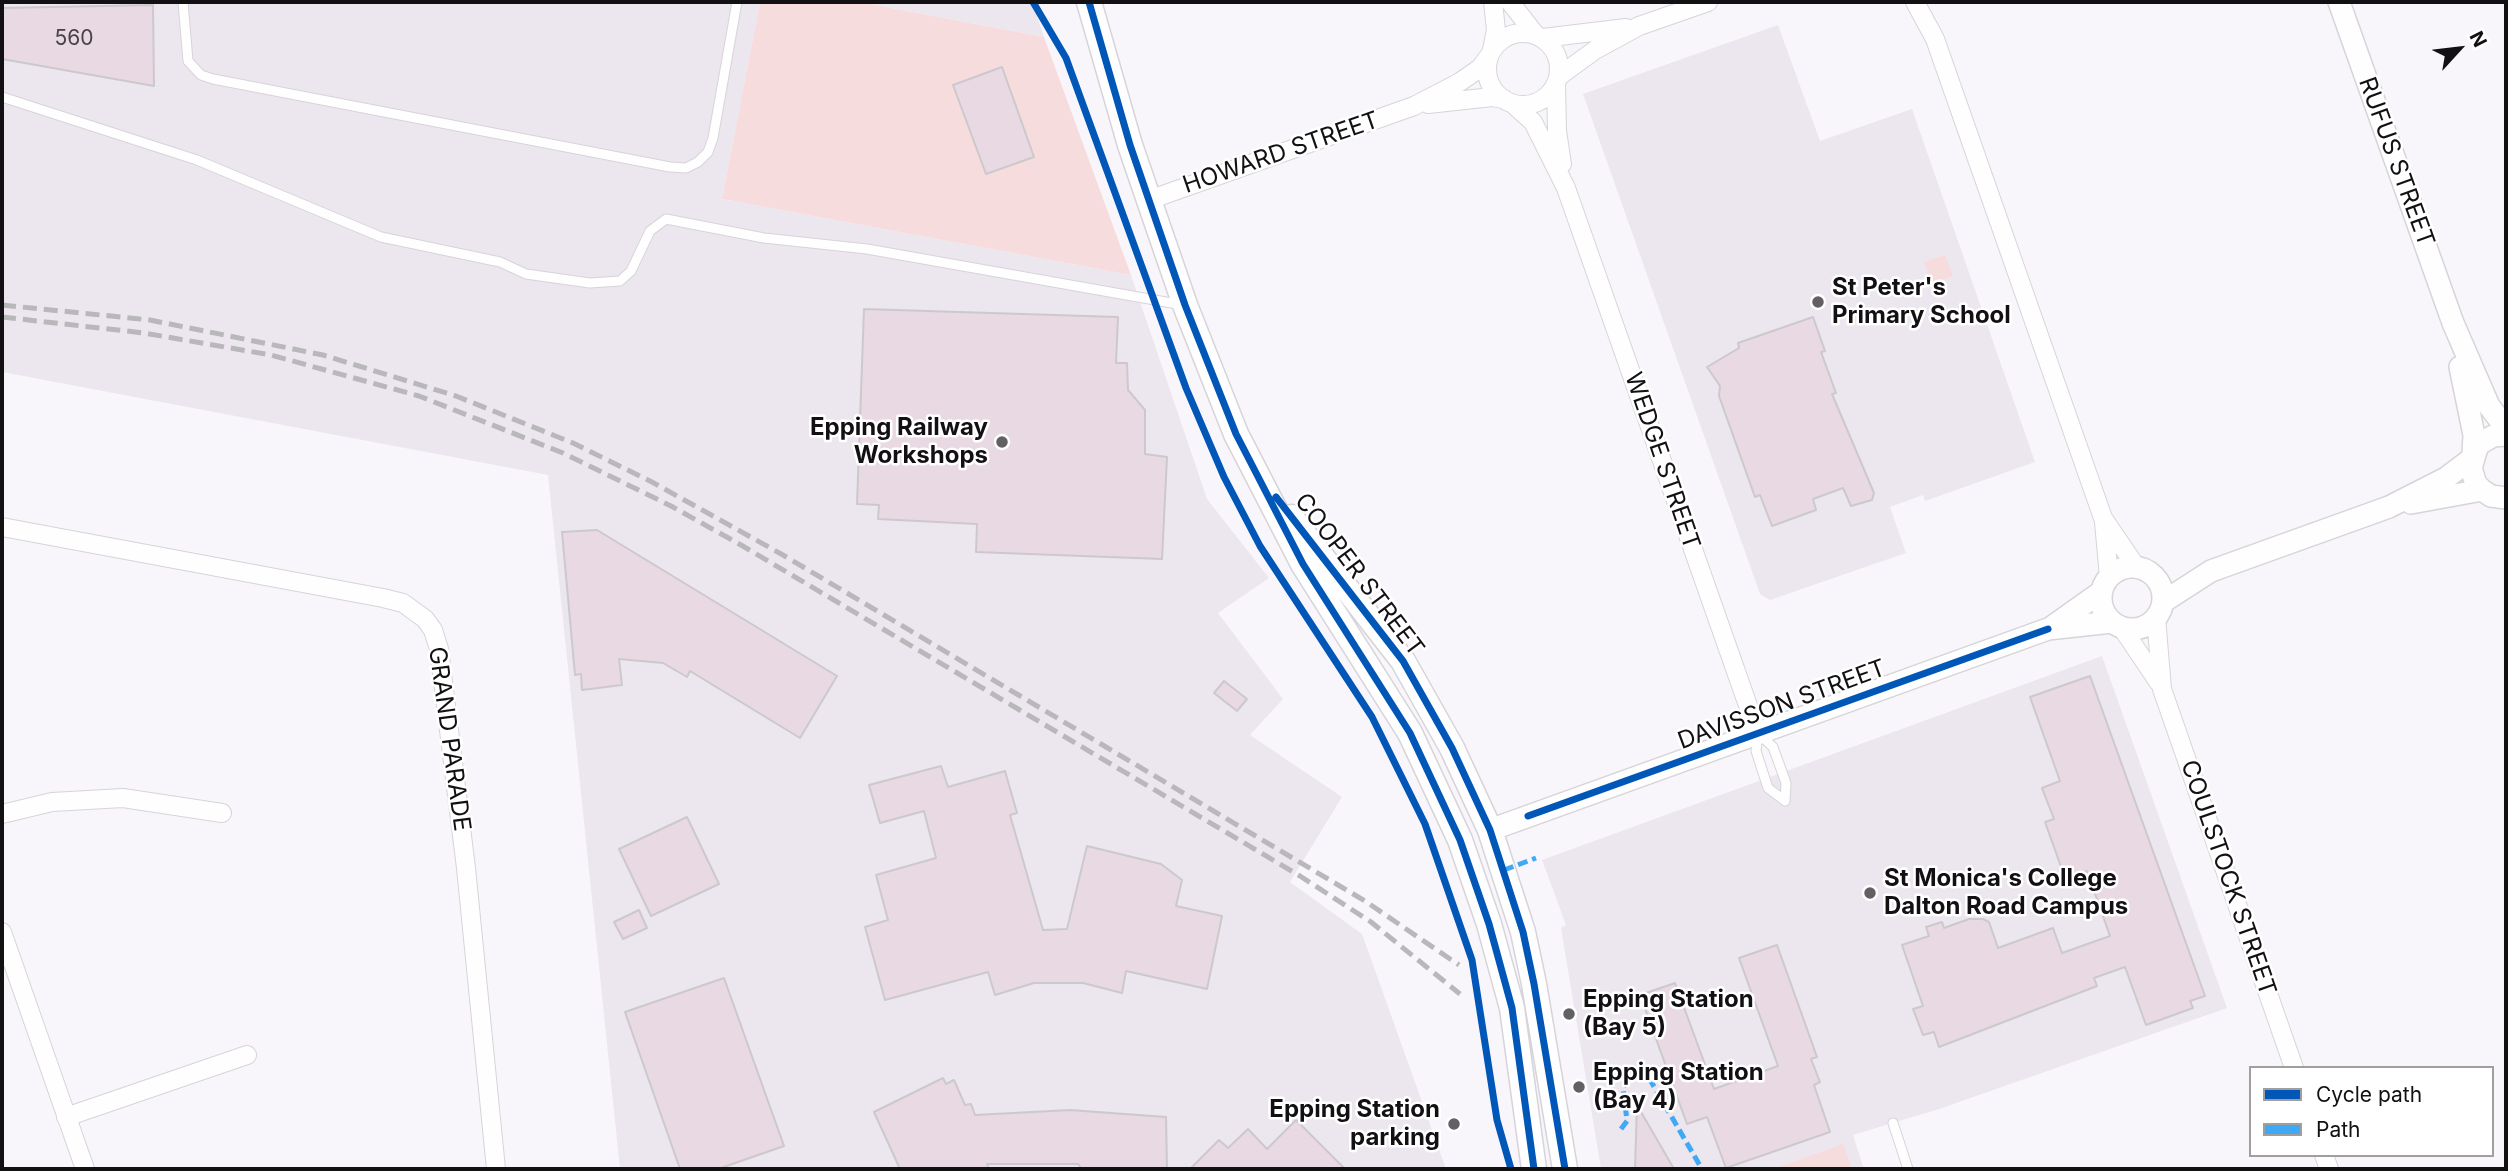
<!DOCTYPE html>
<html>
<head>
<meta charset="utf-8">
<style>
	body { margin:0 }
	#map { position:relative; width:2508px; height:1171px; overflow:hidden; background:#f9f6fb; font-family:Inter,sans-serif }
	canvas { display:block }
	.frame { position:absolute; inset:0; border:4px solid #121012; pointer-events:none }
	.legend { position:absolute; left:2249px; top:1066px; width:245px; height:91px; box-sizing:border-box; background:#fff; border:2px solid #a09fa0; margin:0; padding:9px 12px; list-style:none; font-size:21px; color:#121012 }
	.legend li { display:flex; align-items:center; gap:14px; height:35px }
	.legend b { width:35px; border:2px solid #a09fa0 }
	.north { position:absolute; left:2424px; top:14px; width:70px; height:70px; -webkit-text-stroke:5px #fff; paint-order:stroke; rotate:63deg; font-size:19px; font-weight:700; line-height:28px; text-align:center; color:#121012 }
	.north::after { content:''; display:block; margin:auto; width:24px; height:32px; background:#121012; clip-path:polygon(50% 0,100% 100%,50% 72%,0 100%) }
</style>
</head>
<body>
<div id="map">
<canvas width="2508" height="1171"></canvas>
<div class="frame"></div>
<ul class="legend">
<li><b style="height:9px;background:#0057b8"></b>Cycle path</li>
<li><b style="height:9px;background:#3fa9f5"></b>Path</li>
</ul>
<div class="north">N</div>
</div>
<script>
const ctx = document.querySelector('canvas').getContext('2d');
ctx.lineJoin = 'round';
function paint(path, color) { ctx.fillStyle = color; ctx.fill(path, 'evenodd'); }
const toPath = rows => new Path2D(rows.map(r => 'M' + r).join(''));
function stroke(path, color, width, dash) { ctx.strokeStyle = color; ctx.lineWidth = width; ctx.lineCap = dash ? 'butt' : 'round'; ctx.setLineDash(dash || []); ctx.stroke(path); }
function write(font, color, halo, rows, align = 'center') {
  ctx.font = font + ' Inter,sans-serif'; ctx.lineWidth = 5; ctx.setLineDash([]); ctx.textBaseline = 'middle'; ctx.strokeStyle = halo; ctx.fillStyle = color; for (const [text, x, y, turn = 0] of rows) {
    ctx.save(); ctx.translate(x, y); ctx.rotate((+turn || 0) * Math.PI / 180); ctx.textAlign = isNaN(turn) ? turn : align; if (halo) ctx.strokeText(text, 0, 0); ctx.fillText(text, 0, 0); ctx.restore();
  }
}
paint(toPath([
	[2,2,760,2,722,199,1131,275,1207,499,1269,578,1218,613,1283,699,1250,735,1342,797,1290,882,1362,934,1446,1169,620,1169,548,475,2,372],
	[860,2,1032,2,1044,37],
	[1778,25,1820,141,1912,109,2035,462,1925,501,1923,495,1890,507,1906,553,1770,600,1760,594,1583,94],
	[2102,656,2227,1008,1939,1109,1853,1135,1864,1169,1601,1169,1561,928,1566,925,1542,860]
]), '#ece6ef');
paint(toPath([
	[760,2,860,2,1044,37,1131,275,722,199],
	[1945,255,1953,276,1932,283,1924,262],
	[1843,1144,1852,1169,1773,1169]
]), '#f7dcdd');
const building = toPath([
	[153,5,154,86,2,59,2,8,153,5],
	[1002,67,1034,157,986,174,953,85,1002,67],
	[864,309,1118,317,1116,363,1127,363,1128,390,1145,410,1145,454,1167,457,1162,559,976,552,977,524,878,519,879,505,857,504,864,309],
	[1813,317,1825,351,1821,352,1836,393,1832,394,1874,493,1872,500,1851,506,1843,488,1813,499,1816,510,1772,526,1760,495,1755,497,1719,396,1720,386,1707,367,1739,348,1738,343,1813,317],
	[597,530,837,676,800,738,690,671,687,677,663,663,619,659,622,685,582,690,581,674,575,675,562,532,597,530],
	[2090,676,2205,996,2190,1001,2193,1008,2146,1025,2125,967,2094,978,2097,986,1939,1047,1934,1032,1923,1035,1913,1009,1923,1006,1902,945,1929,936,1926,927,1942,922,1944,928,1969,919,1983,919,1989,922,1998,948,2053,928,2062,953,2110,936,2087,871,2065,878,2045,822,2054,819,2042,788,2060,781,2030,697,2090,676],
	[1224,681,1247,699,1237,711,1214,693,1224,681],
	[941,766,948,787,1005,771,1017,813,1010,815,1043,930,1067,929,1087,846,1161,864,1182,880,1176,906,1222,916,1207,989,1126,971,1122,993,1083,983,1034,983,995,995,988,972,885,1000,865,927,888,920,876,875,936,858,924,811,880,823,869,785,941,766],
	[687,817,719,884,651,916,619,849,687,817],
	[639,910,647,928,623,939,614,922,639,910],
	[1777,945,1817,1057,1811,1059,1820,1082,1814,1085,1830,1132,1726,1168,1707,1117,1687,1124,1640,995,1675,983,1714,1089,1778,1066,1739,958,1777,945],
	[724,978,784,1146,718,1169,680,1169,625,1012,724,978],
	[943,1078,946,1084,954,1080,965,1105,971,1104,975,1115,1070,1110,1166,1117,1167,1169,1082,1169,1078,1164,987,1164,989,1169,900,1169,874,1112,943,1078],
	[1637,1105,1674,1169,1635,1169,1637,1105],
	[1296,1120,1345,1169,1190,1169,1219,1140,1228,1148,1248,1129,1267,1149,1296,1120]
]);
paint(building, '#e9d9e3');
stroke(building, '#ccc9cc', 2);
const service = toPath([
	[183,2,188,61,201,75,213,79,670,167,686,168,698,162,708,152,713,138,737,2],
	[2,97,197,160,381,237,500,262,526,274,590,283,620,281,631,271,650,231,666,219,764,238,867,249,1183,305],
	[1759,734,1773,747,1786,783,1785,801],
	[1758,736,1756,751,1768,788,1785,801],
	[1893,1123,1908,1169]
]);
const minor = toPath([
	[1510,2,1535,34],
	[1915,2,1935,39,2103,518,2137,568],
	'1487 69a36 36 0 1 1 72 0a36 36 0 1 1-72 0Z',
	[1543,38,1626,28],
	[1492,50,1496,30,1493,2],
	[1558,77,1595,50,1639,26,1708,2],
	[1556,83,1557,131,1562,164],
	[1512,103,1533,122,1566,188,1758,734],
	[1428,104,1492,97,1504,99],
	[1149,200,1414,106,1460,82,1480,68,1489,56],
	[2104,522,2109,577],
	[2,527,383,598,403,603,425,619,433,630,439,649,466,868,496,1169],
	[2156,617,2162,689,2294,1068],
	[2122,628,2159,683],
	[2,814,52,802,123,798,222,813],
	[2,932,85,1169],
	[66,1117,247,1055],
	[2324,1155,2329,1169]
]);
const tertiary = toPath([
	[2339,2,2453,323,2489,406,2506,428],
	[2460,367,2474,435,2473,453],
	[2506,435,2493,436,2478,445,2471,468,2476,484,2482,490,2491,496,2506,498],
	[2411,503,2482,490],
	'2101 598a31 31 0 1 1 62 0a31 31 0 1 1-62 0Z',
	[2163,602,2211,571,2389,507,2446,478,2471,459],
	[2053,626,2101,592],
	[1490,830,2048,629,2112,622]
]);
const secondary = toPath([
	[1089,2,1130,145,1185,305,1236,434,1303,564,1410,733,1460,840,1489,924,1512,1008,1534,1169],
	[1291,517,1403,661,1452,748,1490,830,1523,932,1534,984,1565,1169]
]);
stroke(service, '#d6d4d8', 11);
stroke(minor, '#d6d4d8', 20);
stroke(tertiary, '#d6d4d8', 24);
stroke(secondary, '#d6d4d8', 27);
stroke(service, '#fefefe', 9);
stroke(minor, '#fefefe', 18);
stroke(tertiary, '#fefefe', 21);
stroke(secondary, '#fefefe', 24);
stroke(toPath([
	[2,305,150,320,323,355,456,396,573,443,652,482,783,555,1365,901,1459,965],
	[2,317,144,333,271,355,419,396,563,453,671,506,741,545,1300,876,1371,922,1460,994]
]), '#b8b7b9', 5, [14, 7]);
stroke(toPath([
	[1504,870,1536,858],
	[1621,1129,1627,1121,1623,1087,1629,1080,1643,1075,1649,1078,1702,1169]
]), '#3fa9f5', 5, [10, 5]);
stroke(toPath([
	[1033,2,1066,58,1186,388,1224,477,1260,546,1372,717,1425,824,1472,960,1497,1120,1511,1169],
	[1089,2,1130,145,1185,305,1236,434,1303,564,1410,733,1460,840,1489,924,1512,1008,1534,1169],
	[1276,497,1403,661,1452,748,1490,830,1523,932,1534,984,1565,1169],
	[1528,816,2048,629]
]), '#0057b8', 7);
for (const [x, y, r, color] of [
	[1818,302,7,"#636064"],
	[1002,442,7,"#636064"],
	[1870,893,7,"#636064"],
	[1569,1014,7,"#636064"],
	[1579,1087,7,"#636064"],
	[1454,1124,7,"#636064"]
]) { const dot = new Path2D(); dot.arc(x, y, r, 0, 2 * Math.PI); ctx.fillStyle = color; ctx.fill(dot); stroke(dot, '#fff', 2.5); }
write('21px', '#484246', null, [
	["560",74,39]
]);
write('24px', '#121012', '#fff', [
	["HOWARD STREET",1281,153,-19],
	["RUFUS STREET",2396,162,70],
	["WEDGE STREET",1662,461,71],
	["COOPER STREET",1359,575,53],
	["DAVISSON STREET",1782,705,-20],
	["GRAND PARADE",449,739,82],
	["COULSTOCK STREET",2228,878,71]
]);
write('bold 24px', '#121012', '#fff', [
	["St Peter's",1832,288],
	["Primary School",1832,316],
	["Epping Railway",988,428,"right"],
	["Workshops",988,456,"right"],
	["St Monica's College",1884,879],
	["Dalton Road Campus",1884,907],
	["Epping Station",1583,1000],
	["(Bay 5)",1583,1028],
	["Epping Station",1593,1073],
	["(Bay 4)",1593,1101],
	["Epping Station",1440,1110,"right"],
	["parking",1440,1138,"right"]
], 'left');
</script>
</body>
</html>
